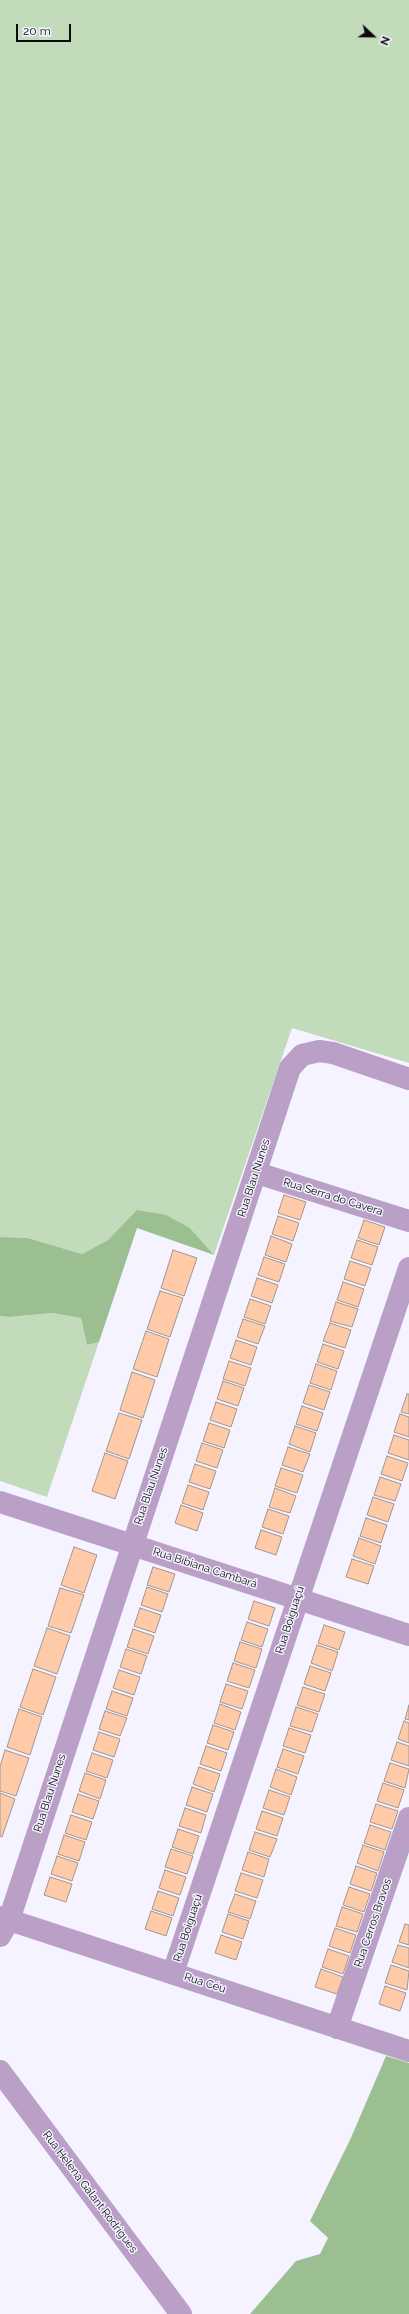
<!DOCTYPE html>
<html>
<head>
<meta charset="utf-8">
<style>
	body { margin:0 }
	#map { position:relative; width:409px; height:2314px; overflow:hidden; background:#f5f3ff; font-family:Raleway,sans-serif }
	canvas { display:block }
	.north { position:absolute; left:353px; top:16px; width:40px; height:40px; -webkit-text-stroke:3px #f5f3ff; paint-order:stroke; rotate:112deg; font-size:11px; font-weight:700; line-height:16px; text-align:center; color:#0b0a0e }
	.north::after { content:''; display:block; margin:auto; width:14px; height:18px; background:#0b0a0e; clip-path:polygon(50% 0,100% 100%,50% 72%,0 100%) }
	.scale { position:absolute; left:16px; top:24px; width:55px; height:18px; box-sizing:border-box; border:2px solid #0b0a0e; border-top:0; padding-left:5px; font-size:12px; line-height:14px; white-space:nowrap; color:#0b0a0e; -webkit-text-stroke:3px #f5f3ff; paint-order:stroke }
</style>
</head>
<body>
<div id="map">
<canvas width="409" height="2314"></canvas>
<div class="north">N</div>
<div class="scale">20 m</div>
</div>
<script>
const ctx = document.querySelector('canvas').getContext('2d');
ctx.lineJoin = 'round';
function paint(path, color) { ctx.fillStyle = color; ctx.fill(path, 'evenodd'); }
const toPath = rows => new Path2D(rows.map(r => 'M' + r).join(''));
function stroke(path, color, width, dash) { ctx.strokeStyle = color; ctx.lineWidth = width; ctx.lineCap = dash ? 'butt' : 'round'; ctx.setLineDash(dash || []); ctx.stroke(path); }
function write(font, color, halo, rows, align = 'center') {
  ctx.font = font + ' Raleway,sans-serif'; ctx.lineWidth = 3; ctx.setLineDash([]); ctx.textBaseline = 'middle'; ctx.strokeStyle = halo; ctx.fillStyle = color; for (const [text, x, y, turn = 0] of rows) {
    ctx.save(); ctx.translate(x, y); ctx.rotate((+turn || 0) * Math.PI / 180); ctx.textAlign = isNaN(turn) ? turn : align; if (halo) ctx.strokeText(text, 0, 0); ctx.fillText(text, 0, 0); ctx.restore();
  }
}
paint(toPath([
	[0,0,409,0,409,1063,292,1028,214,1255,190,1228,138,1210,108,1240,82,1254,28,1238,0,1237],
	[52,1313,81,1318,87,1345,99,1342,47,1497,0,1481,0,1316,9,1317]
]), '#c2dbbb');
paint(toPath([
	[137,1210,166,1215,190,1228,214,1255,137,1228,99,1342,87,1345,81,1318,52,1313,9,1317,0,1316,0,1237,28,1238,82,1254,108,1240],
	[386,2056,409,2063,409,2314,250,2314,296,2261,320,2254,328,2238,310,2221,350,2140]
]), '#9cbf91');
const building = toPath([
	[284,1195,306,1202,300,1220,278,1213,284,1195],
	[278,1216,299,1223,293,1241,272,1234,278,1216],
	[364,1220,385,1227,379,1245,358,1238,364,1220],
	[271,1236,292,1244,286,1262,265,1255,271,1236],
	[357,1240,378,1247,372,1265,351,1258,357,1240],
	[173,1250,197,1258,184,1296,161,1288,173,1250],
	[264,1257,285,1264,279,1282,258,1275,264,1257],
	[350,1261,371,1268,365,1286,344,1279,350,1261],
	[257,1278,278,1285,272,1303,251,1296,257,1278],
	[343,1282,364,1289,358,1307,337,1300,343,1282],
	[160,1291,183,1298,170,1337,147,1329,160,1291],
	[250,1299,271,1306,265,1324,244,1317,250,1299],
	[336,1302,358,1309,352,1327,330,1321,336,1302],
	[243,1319,265,1326,258,1344,237,1337,243,1319],
	[330,1323,351,1330,345,1348,323,1341,330,1323],
	[146,1331,169,1339,157,1377,133,1369,146,1331],
	[236,1340,257,1347,251,1365,230,1358,236,1340],
	[323,1344,344,1351,338,1369,317,1362,323,1344],
	[229,1361,251,1368,245,1386,223,1379,229,1361],
	[316,1364,337,1371,331,1390,310,1383,316,1364],
	[132,1372,155,1380,143,1418,120,1410,132,1372],
	[223,1381,244,1388,238,1406,217,1399,223,1381],
	[309,1385,330,1392,324,1410,303,1403,309,1385],
	[407,1394,409,1394,409,1414,401,1412,407,1394],
	[216,1402,237,1409,231,1427,210,1420,216,1402],
	[302,1406,323,1413,317,1431,296,1424,302,1406],
	[119,1413,142,1420,129,1459,106,1451,119,1413],
	[400,1414,409,1417,409,1437,394,1432,400,1414],
	[209,1423,230,1430,224,1448,203,1441,209,1423],
	[295,1426,316,1433,310,1452,289,1444,295,1426],
	[394,1435,409,1440,409,1460,388,1453,394,1435],
	[202,1443,223,1450,217,1468,196,1461,202,1443],
	[288,1447,310,1454,303,1472,282,1465,288,1447],
	[105,1453,128,1461,115,1499,92,1491,105,1453],
	[387,1456,408,1463,402,1481,381,1474,387,1456],
	[195,1464,216,1471,210,1489,189,1482,195,1464],
	[281,1468,303,1475,297,1493,275,1486,281,1468],
	[380,1477,401,1484,395,1501,374,1495,380,1477],
	[188,1485,209,1492,203,1510,182,1503,188,1485],
	[275,1488,296,1496,290,1513,269,1507,275,1488],
	[373,1497,394,1504,388,1522,367,1515,373,1497],
	[181,1505,203,1513,197,1531,175,1523,181,1505],
	[268,1509,289,1516,283,1534,262,1527,268,1509],
	[366,1518,387,1525,381,1543,360,1536,366,1518],
	[261,1530,282,1537,276,1555,255,1548,261,1530],
	[359,1538,381,1546,375,1564,353,1556,359,1538],
	[74,1547,97,1555,84,1593,61,1585,74,1547],
	[352,1559,374,1566,368,1584,346,1577,352,1559],
	[153,1567,175,1574,169,1592,147,1585,153,1567],
	[147,1587,168,1594,162,1612,141,1605,147,1587],
	[60,1588,84,1595,71,1633,48,1626,60,1588],
	[254,1601,275,1608,269,1626,248,1619,254,1601],
	[140,1608,161,1615,155,1633,134,1626,140,1608],
	[247,1622,268,1629,262,1647,241,1640,247,1622],
	[324,1625,345,1632,339,1650,318,1643,324,1625],
	[47,1628,70,1636,57,1674,34,1666,47,1628],
	[133,1629,154,1636,148,1654,127,1647,133,1629],
	[240,1642,262,1649,256,1668,234,1661,240,1642],
	[317,1645,338,1652,332,1671,311,1663,317,1645],
	[126,1649,147,1656,141,1674,120,1667,126,1649],
	[233,1663,255,1670,249,1688,227,1681,233,1663],
	[310,1666,331,1673,325,1691,304,1684,310,1666],
	[33,1669,56,1677,43,1715,20,1707,33,1669],
	[119,1670,140,1677,134,1695,113,1688,119,1670],
	[226,1684,248,1691,242,1709,220,1702,226,1684],
	[303,1687,325,1694,319,1712,297,1705,303,1687],
	[112,1691,133,1698,127,1716,106,1709,112,1691],
	[220,1704,241,1712,235,1730,214,1723,220,1704],
	[409,1705,409,1720,405,1719,409,1705],
	[296,1707,318,1714,312,1732,290,1726,296,1707],
	[19,1709,42,1717,30,1755,7,1747,19,1709],
	[105,1711,127,1718,120,1736,99,1729,105,1711],
	[404,1721,409,1723,409,1743,398,1739,404,1721],
	[213,1725,234,1732,228,1750,207,1743,213,1725],
	[289,1728,311,1735,305,1753,283,1746,289,1728],
	[99,1732,120,1739,114,1757,93,1750,99,1732],
	[397,1742,409,1746,409,1766,391,1760,397,1742],
	[206,1746,227,1753,221,1771,200,1764,206,1746],
	[283,1749,304,1756,298,1774,277,1767,283,1749],
	[5,1750,29,1758,16,1796,0,1791,0,1767,5,1750],
	[92,1753,113,1760,107,1778,86,1771,92,1753],
	[390,1763,409,1769,405,1788,384,1781,390,1763],
	[199,1767,220,1774,214,1792,193,1784,199,1767],
	[276,1769,297,1777,291,1795,270,1787,276,1769],
	[85,1773,106,1780,100,1799,79,1791,85,1773],
	[383,1783,404,1790,398,1808,377,1801,383,1783],
	[192,1787,213,1794,207,1812,186,1805,192,1787],
	[269,1790,290,1797,284,1815,263,1808,269,1790],
	[0,1793,15,1799,2,1837,0,1836,0,1793],
	[78,1794,99,1801,93,1819,72,1812,78,1794],
	[376,1804,398,1811,392,1829,370,1822,376,1804],
	[185,1808,206,1815,201,1833,179,1826,185,1808],
	[262,1811,283,1818,277,1836,256,1829,262,1811],
	[71,1815,92,1822,86,1840,65,1833,71,1815],
	[370,1825,391,1832,385,1850,364,1843,370,1825],
	[178,1829,199,1836,193,1854,172,1847,178,1829],
	[255,1832,277,1839,270,1857,249,1850,255,1832],
	[64,1835,85,1842,79,1861,58,1854,64,1835],
	[363,1845,384,1852,378,1871,357,1863,363,1845],
	[171,1849,193,1856,187,1874,165,1867,171,1849],
	[248,1852,269,1859,264,1877,242,1870,248,1852],
	[57,1856,78,1863,72,1881,51,1874,57,1856],
	[356,1866,377,1873,371,1891,350,1884,356,1866],
	[165,1870,186,1877,180,1895,159,1888,165,1870],
	[241,1873,263,1880,257,1898,235,1891,241,1873],
	[50,1877,72,1884,66,1902,44,1895,50,1877],
	[349,1887,370,1894,364,1912,343,1905,349,1887],
	[158,1891,179,1898,173,1916,152,1909,158,1891],
	[235,1894,256,1901,250,1919,228,1912,235,1894],
	[342,1907,363,1914,357,1932,336,1926,342,1907],
	[151,1911,172,1918,166,1936,145,1929,151,1911],
	[228,1914,249,1921,243,1939,222,1932,228,1914],
	[405,1924,409,1925,409,1945,399,1942,405,1924],
	[335,1928,356,1935,350,1953,329,1946,335,1928],
	[221,1935,242,1942,236,1960,215,1953,221,1935],
	[398,1945,409,1948,409,1968,392,1962,398,1945],
	[328,1949,349,1956,343,1974,322,1967,328,1949],
	[391,1965,409,1971,407,1990,385,1983,391,1965],
	[321,1969,343,1977,337,1994,315,1987,321,1969],
	[385,1986,406,1993,400,2011,379,2004,385,1986]
]);
paint(building, '#ffcaa8');
stroke(building, '#a29790', 1);
stroke(toPath([
	[257,1173,409,1221],
	[0,1502,409,1635],
	[0,1917,409,2051],
	[0,1936,9,1920,290,1068,302,1055,319,1051,333,1053,409,1079],
	[173,1973,409,1268],
	[337,2028,409,1818],
	[0,2071,181,2314]
]), '#baa0c7', 22);
write('11px', '#0b0a0e', '#f5f3ff', [
	["Rua Blau Nunes",254,1178,-72],
	["Rua Serra do Cavera",333,1197,17],
	["Rua Blau Nunes",151,1486,-71],
	["Rua Bibiana Cambará",205,1568,18],
	["Rua Boiguaçú",290,1620,-72],
	["Rua Blau Nunes",50,1793,-72],
	["Rua Cerros Bravos",373,1923,-71],
	["Rua Boiguaçú",188,1928,-72],
	["Rua Céu",205,1983,18],
	["Rua Helena Galant Rodrigues",90,2192,53]
]);
</script>
</body>
</html>
